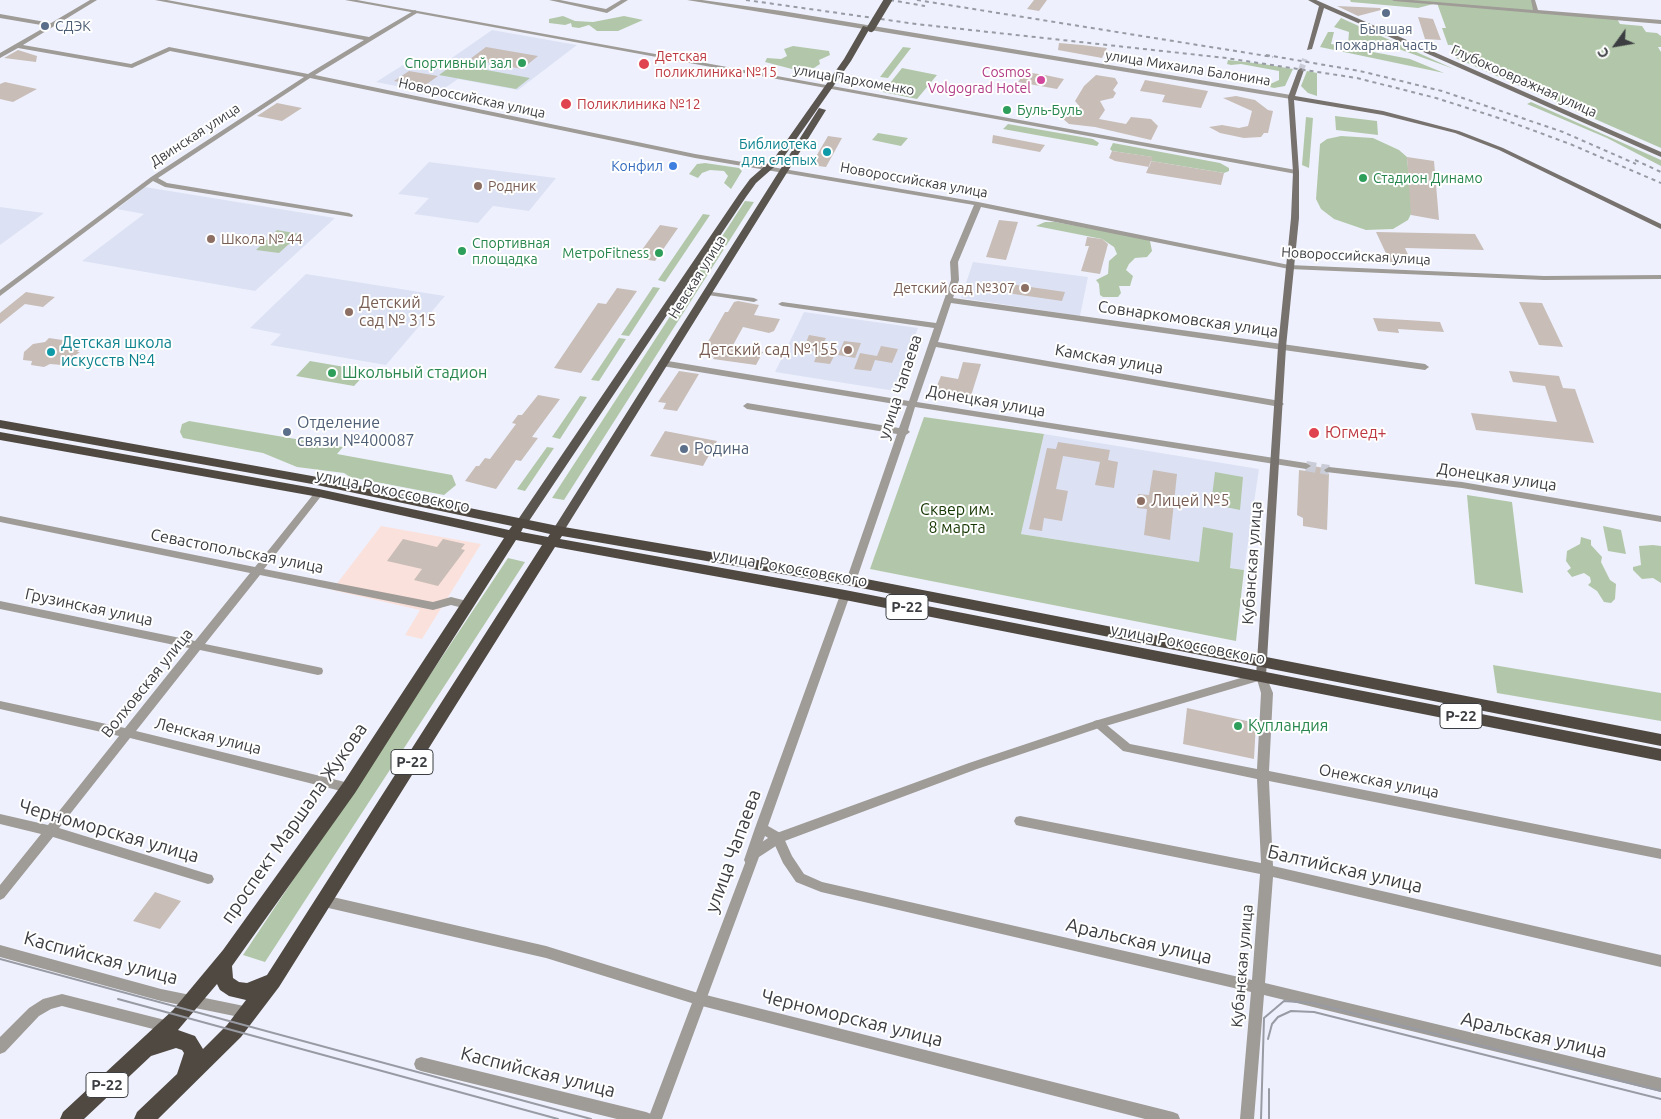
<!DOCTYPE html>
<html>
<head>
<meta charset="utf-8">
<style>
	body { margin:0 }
	#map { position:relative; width:1661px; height:1119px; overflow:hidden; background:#eef1fd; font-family:Ubuntu,sans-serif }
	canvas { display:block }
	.north { position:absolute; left:1591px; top:20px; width:50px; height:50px; -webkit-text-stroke:4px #fff; paint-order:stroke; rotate:238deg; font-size:14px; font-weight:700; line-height:20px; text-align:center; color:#3b3d41 }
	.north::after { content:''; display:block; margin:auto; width:18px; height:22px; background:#3b3d41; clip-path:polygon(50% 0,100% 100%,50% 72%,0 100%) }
</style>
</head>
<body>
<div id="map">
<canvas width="1661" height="1119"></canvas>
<div class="north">С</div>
</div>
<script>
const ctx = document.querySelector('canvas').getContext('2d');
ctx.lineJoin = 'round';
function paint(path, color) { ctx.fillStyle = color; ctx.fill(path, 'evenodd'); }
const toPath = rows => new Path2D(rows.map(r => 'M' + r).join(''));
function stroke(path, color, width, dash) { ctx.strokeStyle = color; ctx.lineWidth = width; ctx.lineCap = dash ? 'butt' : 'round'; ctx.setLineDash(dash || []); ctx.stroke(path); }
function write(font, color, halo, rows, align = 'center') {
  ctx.font = font + ' Ubuntu,sans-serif'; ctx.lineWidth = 4; ctx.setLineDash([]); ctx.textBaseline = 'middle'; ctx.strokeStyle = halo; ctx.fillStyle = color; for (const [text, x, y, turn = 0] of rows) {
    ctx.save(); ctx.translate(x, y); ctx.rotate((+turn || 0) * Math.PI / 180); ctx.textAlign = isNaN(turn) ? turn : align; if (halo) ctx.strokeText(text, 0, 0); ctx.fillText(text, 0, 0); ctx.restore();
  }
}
paint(toPath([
	[381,526,481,544,422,639,405,635,420,610,332,590]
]), '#fbe1dc');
paint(toPath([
	[492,30,577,45,518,90,458,79,436,94,376,82,403,65,433,71],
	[429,162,556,178,529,211,493,206,478,223,414,214,429,198,398,194],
	[145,187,335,218,255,291,82,261,144,214,117,209],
	[0,207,44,213,0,245],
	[973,262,1088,277,1080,316,961,298],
	[306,274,445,296,386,365,270,345,281,334,250,328],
	[804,312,918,328,895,391,775,372],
	[1044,434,1259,469,1244,570,1021,534]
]), '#dce2f4');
paint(toPath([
	[1350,0,1533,0,1536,12,1617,19,1620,24,1642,26,1646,32,1657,33,1661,36,1661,47,1658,47,1661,52,1661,148,1456,58,1452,45,1448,45,1442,28,1446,28,1437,3,1418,8,1351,2],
	[563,16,575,21,593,22,624,16,643,20,618,31,597,31,589,25,579,28,572,27,571,23,565,25,549,23,549,19],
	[1341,18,1454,69,1374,40,1359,47,1348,44,1349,32,1334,27],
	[1328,32,1334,32,1331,44,1410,59,1444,73,1320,47],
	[793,46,829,51,830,55,819,60,820,64,814,68,792,69,765,62,767,58,781,59,787,56,784,49],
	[903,47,911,48,888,78,880,77],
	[1228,60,1263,64,1293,69,1285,86,1274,88,1266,86,1279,80,1279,71,1241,64,1231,65,1227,64],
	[454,64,530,78,516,89,439,75],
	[902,68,937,75,917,99,883,92],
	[1307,71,1317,73,1317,96,1308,93,1301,86],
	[1531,102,1661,160,1661,166,1607,138,1527,104],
	[1335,116,1377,121,1378,135,1336,130],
	[1306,117,1313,118,1309,168,1302,165],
	[1008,124,1093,139,1099,143,1097,146,1003,129],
	[878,133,908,138,901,146,872,140],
	[1341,136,1373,138,1399,150,1407,157,1412,212,1408,220,1393,229,1366,230,1334,219,1321,209,1316,199,1320,144,1327,139],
	[1113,143,1220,163,1229,168,1229,171,1224,173,1151,161,1152,157,1112,151,1110,149],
	[705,163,739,168,742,171,731,189,724,183,728,176,724,171,710,170,702,173,698,178,689,174,697,164],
	[745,201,754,202,564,500,552,498],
	[703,214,710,215,665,282,658,280],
	[1045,222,1055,222,1142,238,1150,241,1152,251,1147,257,1135,258,1129,264,1126,270,1133,276,1130,286,1119,286,1121,293,1118,297,1103,297,1100,295,1099,284,1096,280,1108,274,1109,261,1117,254,1114,247,1102,239,1036,226],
	[277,230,300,234,279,253,256,250],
	[653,287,660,288,629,336,621,335],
	[619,338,626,339,599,381,591,380],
	[310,361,368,371,354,386,296,376],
	[580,396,587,397,560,439,552,437],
	[924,417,1044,434,1021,534,1199,562,1203,527,1233,533,1230,568,1244,570,1236,641,870,569],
	[189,421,343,447,337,454,452,475,456,485,444,495,350,477,344,473,297,467,263,453,183,438,180,432,182,424],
	[547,447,554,448,525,491,517,489],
	[1215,472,1243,477,1240,510,1211,504],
	[1467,495,1512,502,1523,593,1475,584],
	[1603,526,1621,530,1626,554,1608,551],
	[1581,537,1591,540,1591,545,1602,557,1601,562,1610,580,1616,584,1615,599,1611,603,1604,602,1597,591,1588,585,1591,582,1590,577,1584,573,1572,577,1567,571,1571,568,1566,561,1567,551,1580,544],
	[1653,545,1661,546,1661,583,1653,578,1642,579,1633,570,1633,567,1641,565,1639,546],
	[508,558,525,562,265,962,243,955],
	[1493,665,1661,693,1661,721,1497,693]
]), '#b2c7a9');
paint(toPath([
	[1034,0,1047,0,1039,11,1027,9],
	[1337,6,1380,8,1381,10,1358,16],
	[1418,17,1433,19,1441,40,1425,39],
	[1059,43,1082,45,1107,48,1102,58,1058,50],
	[486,47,538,56,522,69,470,59],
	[18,50,37,56,36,62,4,58],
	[409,71,438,76,424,86,394,81],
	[1025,72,1045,75,1064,79,1057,89,1018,82],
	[1096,75,1115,78,1118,83,1113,90,1116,93,1113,98,1100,101,1105,110,1099,119,1126,124,1131,117,1151,119,1158,126,1151,140,1095,127,1069,124,1062,118,1067,109,1080,107,1075,101,1084,86],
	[1145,80,1208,91,1201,108,1162,102,1165,95,1140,91],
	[5,82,37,89,13,102,0,99,0,84],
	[1236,96,1255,100,1268,110,1273,111,1268,133,1264,133,1261,137,1244,138,1220,133,1209,127,1222,125,1239,128,1248,126,1252,111,1223,98],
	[277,103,302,108,282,121,257,116],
	[993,135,1045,145,1040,152,992,143],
	[828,136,842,138,826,167,811,165],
	[1112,151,1153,157,1149,167,1115,161,1109,158],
	[1407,157,1434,161,1439,220,1411,215],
	[1151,161,1224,173,1221,185,1146,173],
	[999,220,1018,222,1006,260,986,257],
	[660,225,678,228,655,261,636,258],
	[1376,232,1475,234,1484,250,1405,248,1412,263,1390,262],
	[1087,237,1102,239,1108,244,1100,274,1081,271,1089,246,1085,246],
	[996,282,1065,292,1062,301,993,291],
	[617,288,637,291,581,373,554,368,598,303,606,304],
	[26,292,55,297,43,307,25,304,0,324,0,313],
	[738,301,759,305,754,315,780,319,774,331,769,333,743,327,732,347,749,349,758,347,759,351,763,352,756,365,713,359,714,357,704,356,706,353,702,352,725,312,728,312,734,302],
	[1519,302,1542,303,1563,347,1539,345],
	[1373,318,1440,322,1444,332,1398,329,1399,333,1378,331],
	[809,335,826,338,821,347,837,350,830,364,814,362,818,352,803,350],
	[49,338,82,343,77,348,81,348,77,352,80,352,62,365,50,364,44,367,31,365,32,361,23,360,24,352,33,344,45,342],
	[844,341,861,343,855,358,838,355],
	[881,346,898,349,892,363,875,360,871,371,854,369,860,353,877,356],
	[963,362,981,364,970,399,944,395,936,388,941,376,958,379],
	[679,371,699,374,677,411,663,409,666,403,658,402],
	[1509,371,1559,376,1563,388,1575,389,1594,443,1476,430,1471,413,1557,422,1545,386,1513,382],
	[538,395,560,399,532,437,538,438,521,461,516,460,496,489,465,481,476,466,479,466,485,458,490,459,516,424,512,423,518,415,522,415],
	[665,431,717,441,703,466,650,456],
	[1058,442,1110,450,1108,460,1118,462,1114,488,1095,485,1100,462,1063,456,1056,489,1068,491,1062,521,1044,518,1042,531,1029,529,1047,448,1056,449],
	[1313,466,1324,468,1323,471,1329,474,1327,530,1303,526,1303,518,1297,515,1299,470,1307,471],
	[1153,470,1177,474,1170,540,1144,535,1147,509,1137,508,1138,494,1149,495],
	[403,539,437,547,443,539,465,544,461,549,465,550,438,586,414,580,422,569,387,561],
	[1187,708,1256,723,1254,759,1183,744],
	[155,892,181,901,160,929,133,921]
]), '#c8bdb7');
stroke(toPath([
	[1306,466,1329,470]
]), '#cacdd7', 10, [10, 5]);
stroke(toPath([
	[1301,70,1305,59]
]), '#cacdd7', 6, [6, 3]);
paint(toPath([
	[1392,0,1412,0,1533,10,1531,0,1535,0,1538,10,1661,20,1661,24,1394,1,1392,0]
]), '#9f9b97');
paint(toPath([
	[90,0,97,0,23,45,131,64,169,47,308,74,364,40,155,0,167,0,369,37,415,10,418,12,417,13,315,75,695,154,978,202,1289,265,1544,276,1661,275,1661,279,1544,280,1289,269,981,207,958,262,959,280,953,298,1425,364,1429,367,1425,370,951,303,938,342,1280,401,1284,404,1280,407,936,347,917,402,1306,463,1311,466,1306,469,915,407,908,430,910,432,906,435,856,581,851,585,846,581,897,434,747,409,743,406,747,403,899,428,907,406,662,366,658,363,662,360,909,401,934,328,782,306,778,304,782,302,936,323,951,280,950,262,974,205,695,158,310,78,158,178,167,183,349,213,353,215,352,217,165,187,153,181,0,296,0,290,151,177,304,77,170,51,132,68,18,48,0,58,0,53,47,26,0,18,0,14,51,23,90,0],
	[549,0,560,0,606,9,621,0,628,0,607,13,549,0],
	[705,291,754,298,758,300,754,302,708,295,704,293,705,291],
	[1329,467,1462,482,1661,516,1661,522,1462,488,1326,472,1324,470,1329,467],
	[319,490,322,491,324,493,322,495,264,569,433,602,451,597,471,602,472,605,471,608,467,609,451,605,433,610,260,575,205,644,318,667,322,668,323,671,322,674,318,675,200,650,136,731,349,783,353,785,355,788,353,791,349,793,130,738,59,828,208,874,212,875,214,879,212,883,208,884,53,837,4,898,0,900,0,885,41,834,0,824,0,814,48,825,119,736,0,709,0,701,125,728,189,648,0,609,0,601,195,641,250,573,0,522,0,516,255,567,316,491,319,490],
	[845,591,850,595,768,826,782,834,792,856,804,874,822,882,1252,980,1260,874,1020,826,1016,825,1014,821,1016,817,1020,816,1261,863,1257,779,1123,751,1092,724,1094,721,1098,720,1102,721,1130,744,1257,769,1261,693,1256,676,1257,673,1261,672,1265,673,1266,676,1273,693,1269,771,1661,849,1661,859,1269,781,1273,866,1661,955,1661,967,1273,877,1265,983,1661,1078,1661,1092,1264,995,1254,1119,1240,1119,1251,992,821,892,796,882,783,863,773,841,765,836,754,864,750,865,746,864,744,860,755,828,840,595,845,591],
	[324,895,546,946,698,993,1173,1112,1178,1114,1180,1119,1145,1119,698,1005,546,958,324,907,320,905,318,901,320,897,324,895],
	[0,945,161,989,249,1007,254,1009,256,1013,254,1017,249,1019,161,1001,0,957,0,945],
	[62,994,169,1021,174,1022,176,1027,174,1032,169,1033,62,1006,51,1009,39,1016,5,1052,0,1054,0,1037,29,1008,43,999,62,994],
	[421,1057,646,1112,651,1114,653,1119,617,1119,421,1071,416,1069,414,1064,416,1059,421,1057]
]), '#9f9b97');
paint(toPath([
	[345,0,357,0,1296,170,1299,172,1296,174,345,0],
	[687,0,702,0,782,11,1291,95,1294,97,1291,99,687,0],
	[1261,672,1265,673,1266,676,1265,679,1099,728,977,769,782,842,759,857,662,1119,648,1119,750,850,774,834,969,763,1098,720,1261,672]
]), '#9f9b97');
paint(toPath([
	[1308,0,1316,0,1661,152,1661,157,1324,8,1312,49,1307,50,1319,6,1308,0],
	[1301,68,1304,70,1295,96,1383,111,1459,131,1503,148,1661,224,1661,229,1499,150,1455,133,1383,115,1294,100,1299,172,1299,218,1286,347,1266,676,1265,679,1261,680,1257,679,1256,676,1278,347,1291,218,1293,172,1288,97,1298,70,1301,68]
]), '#77726d');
paint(toPath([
	[863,26,870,28,851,61,781,161,756,183,746,197,525,527,517,527,515,524,517,521,739,194,750,179,775,157,844,59,863,26],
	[819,108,826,110,562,534,554,534,552,531,554,528,819,108]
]), '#5b554f');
paint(toPath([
	[0,420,312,476,558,526,851,576,1661,734,1661,746,851,586,562,536,560,539,845,590,1661,749,1661,761,845,600,555,547,279,987,241,1037,158,1119,134,1119,137,1112,177,1074,184,1053,182,1050,176,1048,151,1056,84,1119,60,1119,63,1112,173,1010,223,950,343,783,504,538,319,497,0,440,0,432,319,489,509,530,512,526,312,484,0,428,0,420],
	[523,528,550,534,548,537,521,532,523,528],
	[516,540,542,545,267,975,247,983,239,982,233,978,232,966,355,793,516,540],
	[217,984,220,990,229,996,246,1000,227,1025,203,1049,195,1036,178,1030,217,984]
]), '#504942');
stroke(toPath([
	[0,959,591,1119],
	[118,999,558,1119],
	[1268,1039,1272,1024,1278,1017,1291,1011,1314,1012,1661,1099],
	[1269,1089,1269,1119],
	[1261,1119,1264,1018,1284,1001,1312,1003,1661,1091]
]), '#989ba3', 2);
stroke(toPath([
	[746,0,916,24,1226,58,1357,78,1436,98,1505,120,1570,144,1661,183],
	[890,0,925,6],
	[917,0,1273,57],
	[1266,55,1360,71,1442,91,1563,132,1636,164],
	[1635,160,1661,172]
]), '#989ba3', 2, [4, 4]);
stroke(toPath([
	[871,28,888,0]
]), '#5b554f', 8);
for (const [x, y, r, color] of [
	[1386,13,5,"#5c6f8a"],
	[45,26,5,"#5c6f8a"],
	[522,63,5,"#2e9e5b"],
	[644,64,6,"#e0444e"],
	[1041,80,5,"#d1479c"],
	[566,104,6,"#e0444e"],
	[1007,110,5,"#2e9e5b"],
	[827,152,5,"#0f9aa8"],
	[673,166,5,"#3f7fe0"],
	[1363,178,5,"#2e9e5b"],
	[478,186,5,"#8d6e63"],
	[211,239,5,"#8d6e63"],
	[462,251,5,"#2e9e5b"],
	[659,253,5,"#2e9e5b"],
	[1025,288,5,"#8d6e63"],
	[349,312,5,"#8d6e63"],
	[848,350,5,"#8d6e63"],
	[51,352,5,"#0f9aa8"],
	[332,373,5,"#2e9e5b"],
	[287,432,5,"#5c6f8a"],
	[1314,433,6,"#e0444e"],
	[684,449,5,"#5c6f8a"],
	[1141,501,5,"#8d6e63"],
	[1238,726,5,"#2e9e5b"]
]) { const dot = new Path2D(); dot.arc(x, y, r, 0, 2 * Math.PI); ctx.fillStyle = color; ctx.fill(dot); stroke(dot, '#fff', 2); }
write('14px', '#4e5e75', '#fff', [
	["СДЭК",55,26],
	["Бывшая",1386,29,"center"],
	["пожарная часть",1386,45,"center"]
], 'left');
write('14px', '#be3a42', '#fff', [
	["Детская",655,56],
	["поликлиника №15",655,72],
	["Поликлиника №12",577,104]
], 'left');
write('14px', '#27864d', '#fff', [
	["Спортивный зал",512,63,"right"],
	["Буль-Буль",1017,110],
	["Стадион Динамо",1373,178],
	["Спортивная",472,243],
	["площадка",472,259],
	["МетроFitness",649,253,"right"]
], 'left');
write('14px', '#3b3d41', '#fff', [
	["улица Михаила Балонина",1188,68,9],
	["улица Пархоменко",854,80,10],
	["Глубокоовражная улица",1524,81,24],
	["Новороссийская улица",472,98,12],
	["Двинская улица",195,135,-33],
	["Новороссийская улица",914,180,10],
	["Новороссийская улица",1356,256,3],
	["Невская улица",697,277,-58]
]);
write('14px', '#b23c85', '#fff', [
	["Cosmos",1031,72],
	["Volgograd Hotel",1031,88]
], 'right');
write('14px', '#0d838f', '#fff', [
	["Библиотека",817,144],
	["для слепых",817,160]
], 'right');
write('14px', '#366cbe', '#fff', [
	["Конфил",663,166]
], 'right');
write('14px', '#785e54', '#fff', [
	["Родник",488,186],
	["Школа № 44",221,239],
	["Детский сад №307",1015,288,"right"]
], 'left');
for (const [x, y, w] of [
	[907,607,42],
	[1461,716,42],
	[412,762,42],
	[107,1085,42]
]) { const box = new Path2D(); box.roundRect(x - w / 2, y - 12.5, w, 25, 4); ctx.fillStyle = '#fff'; ctx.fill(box); stroke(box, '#3b3d41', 1); }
write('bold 15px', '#3b3d41', null, [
	["Р-22",907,607],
	["Р-22",1461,716],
	["Р-22",412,762],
	["Р-22",107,1085]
]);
write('16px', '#785e54', '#fff', [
	["Детский",359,303],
	["сад № 315",359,321],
	["Детский сад №155",838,350,"right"],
	["Лицей №5",1151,501]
], 'left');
write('16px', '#3b3d41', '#fff', [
	["Совнаркомовская улица",1188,319,8],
	["Камская улица",1109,359,10],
	["улица Чапаева",900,387,-72],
	["Донецкая улица",986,401,10],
	["Донецкая улица",1497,477,8],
	["улица Рокоссовского",393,491,12],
	["Севастопольская улица",237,551,11],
	["Кубанская улица",1252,563,-86],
	["улица Рокоссовского",790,568,10],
	["Грузинская улица",89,607,12],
	["улица Рокоссовского",1188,644,11],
	["Волховская улица",147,683,-51],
	["Ленская улица",208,736,14],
	["Онежская улица",1379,781,11],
	["Кубанская улица",1242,966,-85]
]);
write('16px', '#0d838f', '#fff', [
	["Детская школа",61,343],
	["искусств №4",61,361]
], 'left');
write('16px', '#27864d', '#fff', [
	["Школьный стадион",342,373],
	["Купландия",1248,726]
], 'left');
write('16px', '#4e5e75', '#fff', [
	["Отделение",297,423],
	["связи №400087",297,441],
	["Родина",694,449]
], 'left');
write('16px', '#be3a42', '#fff', [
	["Югмед+",1325,433]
], 'left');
write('16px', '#163702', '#fff', [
	["Сквер им.",957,510],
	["8 марта",957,528]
]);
write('19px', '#3b3d41', '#fff', [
	["проспект Маршала Жукова",294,823,-55],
	["Черноморская улица",109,831,16],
	["улица Чапаева",733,851,-70],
	["Балтийская улица",1345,869,13],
	["Аральская улица",1139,941,13],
	["Каспийская улица",101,958,15],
	["Черноморская улица",852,1018,14],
	["Аральская улица",1534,1035,13],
	["Каспийская улица",538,1072,14]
]);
</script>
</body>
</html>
